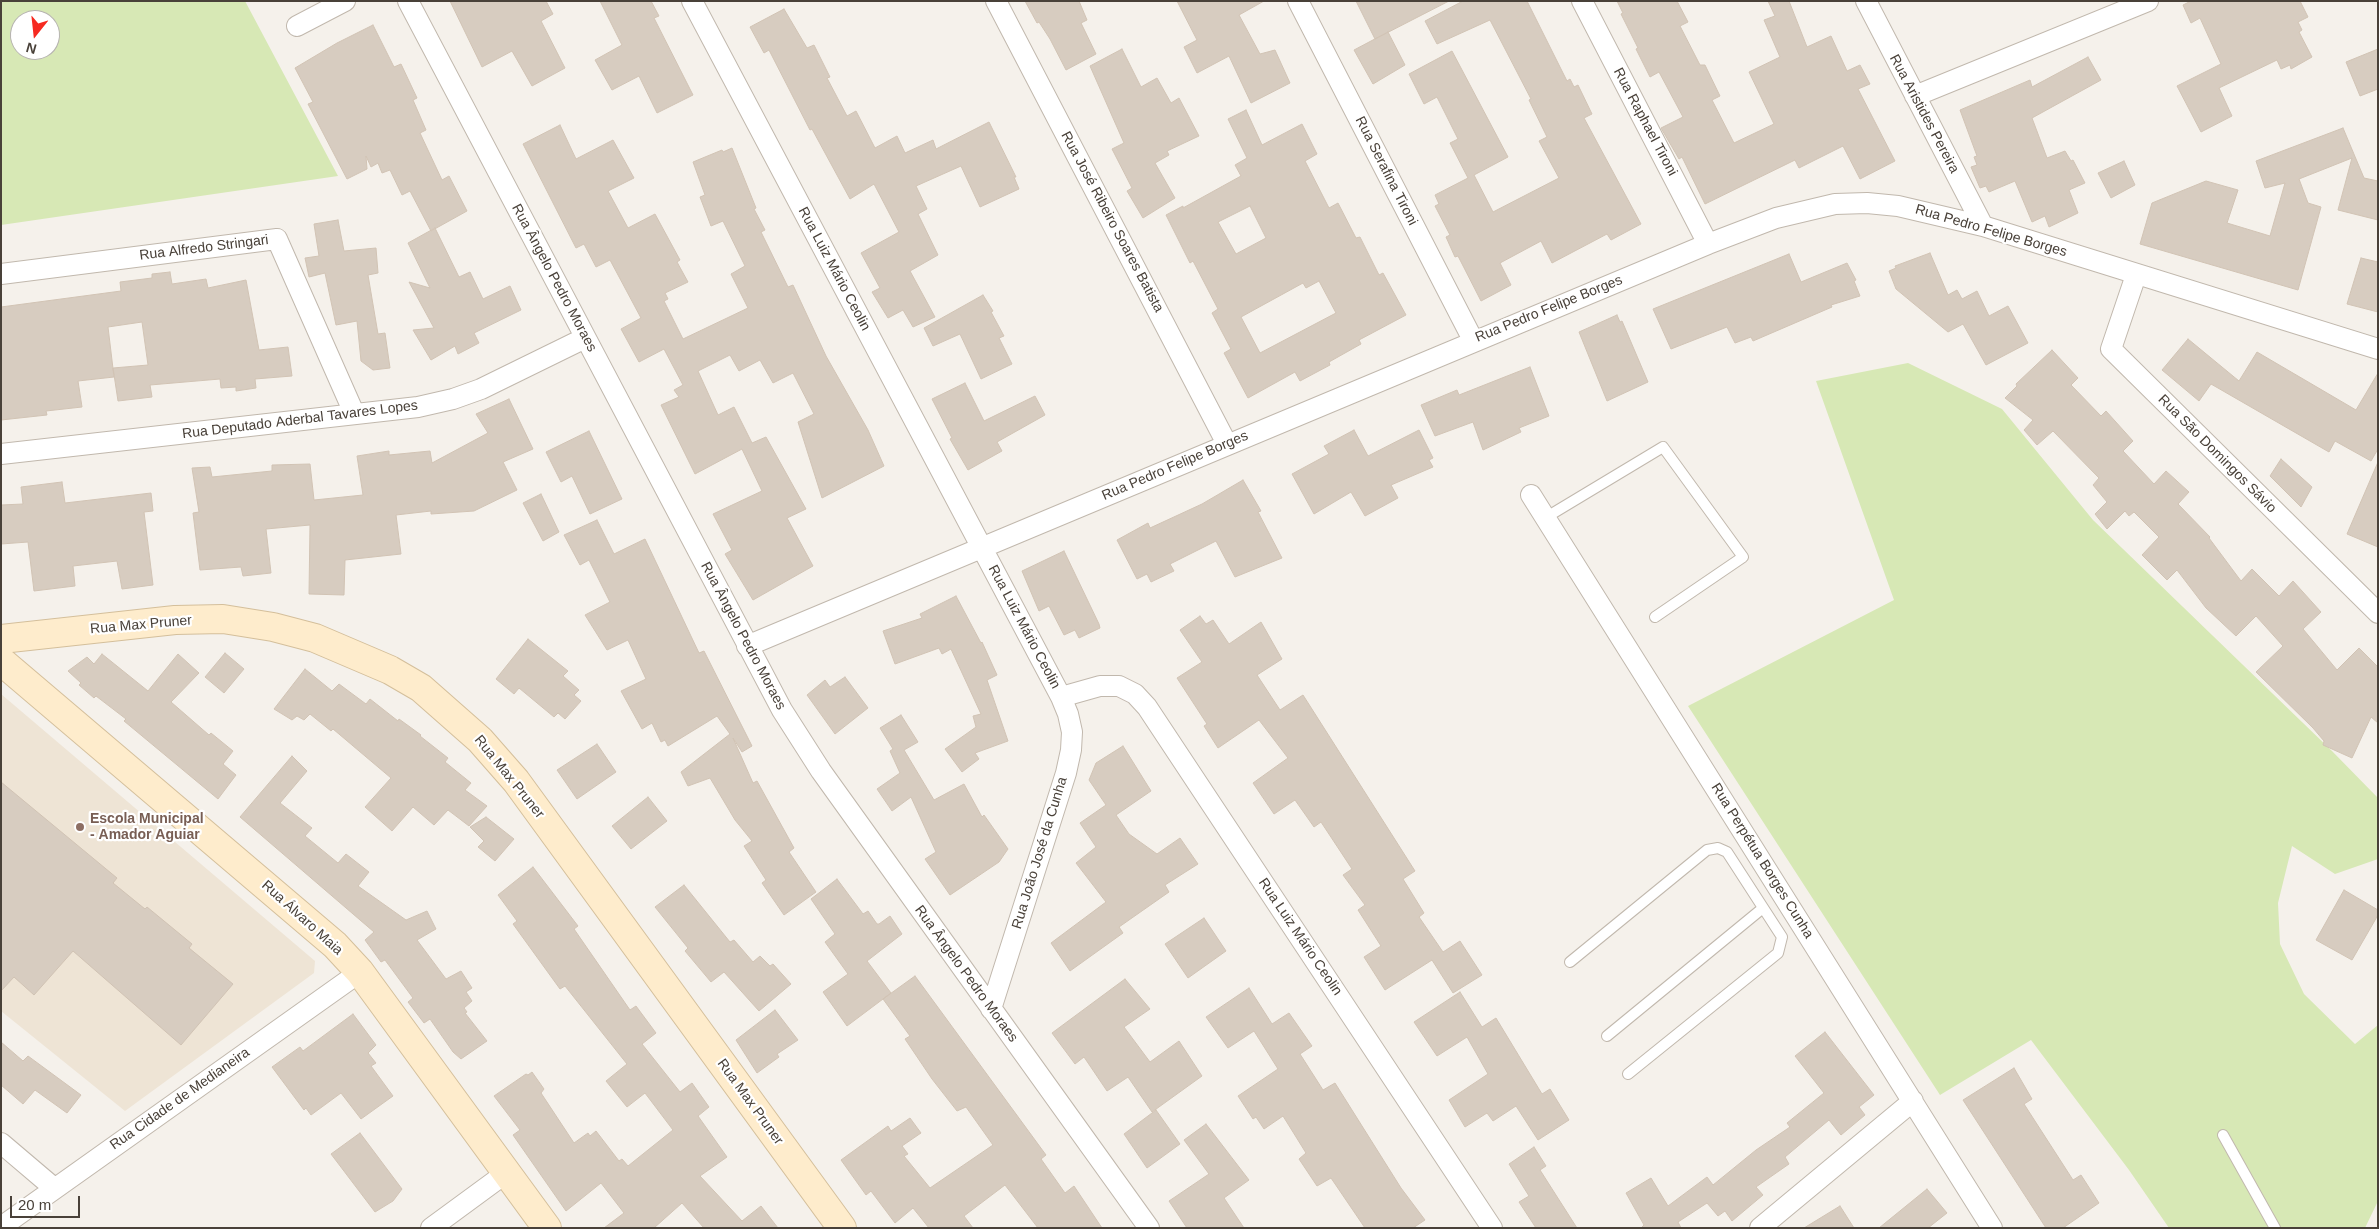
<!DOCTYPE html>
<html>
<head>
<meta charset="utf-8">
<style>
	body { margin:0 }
	#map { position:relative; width:2379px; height:1229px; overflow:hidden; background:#f5f1eb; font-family:Arial,sans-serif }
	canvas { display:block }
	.frame { position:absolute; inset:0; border:2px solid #494139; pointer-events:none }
	.north { position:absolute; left:10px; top:10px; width:50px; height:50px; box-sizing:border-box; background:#fff; border:1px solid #b6b3b0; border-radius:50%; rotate:196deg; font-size:14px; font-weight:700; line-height:20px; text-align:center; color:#494139 }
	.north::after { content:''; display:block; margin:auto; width:18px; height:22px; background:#f62a21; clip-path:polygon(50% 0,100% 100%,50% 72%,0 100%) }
	.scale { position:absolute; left:10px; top:1196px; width:70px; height:22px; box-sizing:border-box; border:2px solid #494139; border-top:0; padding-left:6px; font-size:15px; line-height:18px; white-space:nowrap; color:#494139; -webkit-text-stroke:4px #fff; paint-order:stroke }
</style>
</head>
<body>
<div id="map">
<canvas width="2379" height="1229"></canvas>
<div class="frame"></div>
<div class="north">N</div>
<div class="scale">20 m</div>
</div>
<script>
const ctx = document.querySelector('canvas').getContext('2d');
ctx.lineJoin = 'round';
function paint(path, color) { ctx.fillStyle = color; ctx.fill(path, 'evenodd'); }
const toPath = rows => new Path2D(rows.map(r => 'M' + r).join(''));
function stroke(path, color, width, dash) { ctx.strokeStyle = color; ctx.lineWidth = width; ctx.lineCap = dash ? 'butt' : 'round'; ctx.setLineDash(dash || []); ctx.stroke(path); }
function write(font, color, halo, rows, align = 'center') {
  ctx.font = font + ' Arial,sans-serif'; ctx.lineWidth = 4.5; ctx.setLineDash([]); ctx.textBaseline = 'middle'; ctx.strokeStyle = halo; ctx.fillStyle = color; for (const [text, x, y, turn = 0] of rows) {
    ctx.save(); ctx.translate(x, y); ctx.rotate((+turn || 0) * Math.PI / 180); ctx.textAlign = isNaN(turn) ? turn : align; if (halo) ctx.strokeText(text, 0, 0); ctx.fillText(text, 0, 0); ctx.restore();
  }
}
paint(toPath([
	[1,694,315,961,314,973,125,1111,1,1011]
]), '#eee4d5');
paint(toPath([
	[1,1,245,1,338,176,1,225],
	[20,20,50,20,50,50,20,50],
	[1908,363,2002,409,2093,520,2332,751,2378,798,2378,859,2335,874,2292,846,2278,903,2280,944,2304,994,2355,1044,2378,1025,2378,1201,2365,1228,2169,1228,2129,1170,2031,1040,1940,1095,1688,706,1894,600,1816,381]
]), '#d7e8b5');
const building = toPath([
	[450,1,546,1,553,14,541,21,565,68,532,86,512,51,482,67,450,1],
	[600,1,651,1,659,16,654,18,693,95,657,113,639,76,612,90,595,60,622,45,600,1],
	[1025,1,1079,1,1087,20,1081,23,1096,54,1066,70,1050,39,1039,22,1037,23,1025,1],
	[1177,1,1264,1,1239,15,1260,54,1275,50,1290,83,1251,103,1229,56,1197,73,1184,47,1197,40,1177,1],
	[1356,1,1449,1,1375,39,1356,1],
	[1463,1,1527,1,1567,81,1570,79,1574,87,1578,85,1592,114,1584,118,1641,224,1611,240,1607,234,1552,263,1541,241,1500,263,1511,285,1481,301,1458,256,1455,257,1446,237,1450,235,1435,206,1439,204,1435,195,1468,178,1450,143,1458,139,1437,97,1424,104,1409,74,1452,51,1508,157,1474,175,1493,212,1559,178,1539,141,1547,137,1529,100,1531,99,1490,20,1437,44,1425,21,1463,1],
	[1617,1,1677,1,1688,22,1680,26,1700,65,1705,65,1720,96,1712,100,1734,143,1774,124,1749,72,1780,57,1764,20,1775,16,1768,1,1789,1,1807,47,1831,36,1847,71,1860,65,1870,84,1858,89,1895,161,1860,179,1843,146,1799,168,1795,160,1705,204,1682,157,1679,159,1661,128,1683,117,1659,72,1650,77,1636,49,1638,48,1621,14,1623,13,1617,1],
	[2191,1,2300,1,2308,17,2298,22,2302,30,2299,32,2312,57,2291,69,2290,65,2281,69,2277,60,2219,88,2232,116,2201,132,2177,86,2221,64,2200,18,2191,23,2183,5,2191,1],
	[784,9,807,48,814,45,830,77,827,78,847,116,856,111,875,148,897,136,905,153,933,140,936,149,989,122,1016,177,1014,177,1019,189,980,207,961,166,916,186,927,209,918,214,938,255,910,271,935,317,913,327,903,310,888,318,872,292,880,288,861,253,899,232,874,184,850,199,812,129,810,130,769,50,764,53,750,27,784,9],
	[373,25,394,67,401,64,417,98,413,100,426,130,420,133,442,180,449,176,467,211,431,231,410,191,402,195,390,170,382,173,378,163,371,167,366,156,367,169,347,179,308,104,313,102,295,68,337,43,373,25],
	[1388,32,1405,65,1373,84,1354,50,1388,32],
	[1122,49,1141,87,1157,78,1171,103,1179,98,1199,136,1167,151,1169,155,1155,163,1175,198,1143,218,1127,191,1132,188,1112,149,1124,143,1090,66,1122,49],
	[2378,49,2378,89,2360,96,2346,62,2378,49],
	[2088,57,2101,80,2032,118,2047,158,2065,151,2071,161,2073,160,2085,183,2069,190,2078,213,2049,227,2045,216,2032,222,2015,181,1989,192,1986,186,1980,188,1971,167,1977,165,1974,157,1977,156,1960,110,2030,80,2032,87,2088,57],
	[1246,110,1262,145,1302,124,1317,154,1305,161,1329,208,1338,203,1356,238,1360,237,1379,275,1383,273,1406,315,1359,340,1361,344,1329,362,1330,365,1300,381,1295,372,1248,398,1224,353,1231,349,1212,313,1218,309,1193,261,1190,263,1166,215,1183,206,1183,208,1241,176,1235,165,1247,158,1228,119,1246,110],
	[1250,206,1266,238,1236,254,1218,222,1250,206],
	[1319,281,1336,313,1260,353,1241,317,1303,283,1306,288,1319,281],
	[560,125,576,159,613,140,634,178,608,191,628,228,655,214,680,260,677,262,688,282,665,293,668,299,664,301,683,339,748,308,731,274,745,266,723,221,711,226,700,197,705,195,693,162,722,150,723,152,732,148,756,208,754,209,765,230,761,232,788,287,793,285,826,356,868,430,884,466,822,498,798,422,814,414,793,373,773,383,760,360,739,371,730,355,698,371,718,415,734,407,752,443,766,437,806,509,787,518,813,566,753,600,725,554,732,550,713,514,762,491,742,449,695,474,661,405,679,397,674,390,683,385,664,349,639,362,621,329,641,318,610,260,596,267,584,244,576,248,523,144,560,125],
	[2343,128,2364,178,2378,181,2378,220,2338,210,2352,158,2299,179,2308,203,2321,207,2298,290,2140,244,2152,203,2206,181,2238,190,2227,223,2270,236,2285,183,2265,188,2256,161,2343,128],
	[2124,161,2135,185,2111,198,2098,173,2124,161],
	[338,220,344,251,376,248,378,273,368,275,378,334,385,333,390,368,373,370,361,361,357,321,336,325,325,273,309,277,305,258,319,256,314,224,338,220],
	[435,228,459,277,470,272,483,299,510,286,521,310,474,333,479,343,458,354,455,346,431,360,413,330,434,328,409,282,430,288,408,243,435,228],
	[1930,253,1948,295,1957,290,1962,299,1977,291,1989,316,2008,306,2028,343,1986,365,1963,324,1948,332,1896,289,1889,271,1896,268,1895,266,1930,253],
	[1789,254,1801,282,1847,263,1856,280,1854,281,1860,296,1831,305,1832,307,1753,341,1751,337,1735,343,1727,327,1671,349,1653,309,1789,254],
	[2361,258,2378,262,2378,312,2347,304,2361,258],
	[170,272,172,284,206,279,208,288,246,280,259,350,288,347,292,376,255,379,256,388,236,391,236,387,221,388,220,379,150,385,152,397,118,401,113,368,148,365,142,322,108,327,114,377,78,381,82,407,46,411,47,415,1,420,1,307,121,291,120,282,152,278,152,274,170,272],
	[983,295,993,311,991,312,1004,336,999,338,1012,364,981,379,960,334,933,346,924,328,983,295],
	[1617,315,1620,322,1622,321,1648,382,1607,401,1579,332,1617,315],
	[2188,339,2239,381,2257,352,2356,410,2378,373,2378,449,2371,461,2335,441,2329,452,2211,384,2199,401,2162,370,2188,339],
	[2052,350,2078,378,2071,385,2101,416,2106,411,2133,441,2123,451,2154,484,2166,471,2189,492,2178,504,2210,537,2209,538,2241,581,2252,569,2279,596,2293,581,2321,612,2303,629,2337,670,2359,648,2378,667,2378,723,2371,717,2352,758,2323,745,2324,741,2313,728,2256,672,2283,646,2256,616,2236,636,2206,608,2177,570,2167,580,2142,555,2159,537,2134,512,2129,516,2125,511,2107,529,2095,514,2107,502,2093,485,2099,478,2053,431,2037,445,2024,430,2033,420,2005,398,2017,386,2016,384,2052,350],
	[1530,367,1549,416,1519,428,1521,432,1483,450,1473,422,1435,436,1421,405,1457,390,1459,395,1530,367],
	[965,383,984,421,1035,396,1045,415,997,442,1002,451,968,470,950,439,952,438,932,399,965,383],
	[509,399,533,449,503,462,517,490,474,511,431,514,431,511,396,515,401,554,345,560,344,595,309,594,310,525,266,529,271,573,243,576,241,567,200,570,193,513,199,512,192,468,210,467,212,477,272,471,272,465,310,464,314,500,363,495,357,456,389,451,389,455,430,451,432,463,488,433,476,414,509,399],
	[1354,430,1368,456,1419,430,1433,458,1429,460,1433,467,1391,485,1398,498,1365,516,1351,492,1314,514,1292,474,1329,454,1324,446,1354,430],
	[589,431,622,499,590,514,572,476,561,482,546,452,589,431],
	[2281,459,2312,487,2301,507,2270,476,2281,459],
	[2378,462,2378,547,2347,534,2378,462],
	[1243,480,1261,511,1258,512,1282,558,1235,577,1216,541,1170,564,1174,571,1151,582,1147,574,1137,579,1117,540,1148,523,1150,528,1202,504,1243,480],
	[62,482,65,503,151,493,153,511,144,512,153,585,122,589,117,561,73,566,75,586,34,591,28,542,1,544,1,505,23,504,21,487,62,482],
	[541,494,559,532,543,541,523,503,541,494],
	[597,520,614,554,645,539,699,653,704,651,752,746,742,752,733,738,753,783,757,781,794,848,789,852,816,892,784,915,762,883,766,880,744,846,752,841,735,820,710,778,688,786,681,772,730,734,717,716,668,746,665,740,661,742,652,723,642,729,621,691,646,679,628,640,607,650,585,615,610,602,589,560,580,565,564,535,597,520],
	[1064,551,1099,624,1100,628,1079,638,1075,630,1064,635,1049,606,1039,611,1022,571,1064,551],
	[956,596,981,643,982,642,997,675,987,680,1008,741,975,753,979,759,962,772,945,749,976,727,973,716,981,714,951,649,942,654,939,648,895,664,883,631,922,618,920,614,956,596],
	[1200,616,1206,624,1213,620,1229,644,1261,622,1282,659,1257,675,1280,710,1303,695,1415,871,1403,879,1424,913,1419,917,1443,952,1460,941,1482,975,1453,993,1432,960,1385,990,1364,957,1381,946,1358,910,1365,905,1343,875,1352,869,1321,822,1314,827,1295,800,1274,814,1253,783,1288,758,1259,720,1218,748,1204,726,1207,724,1177,678,1202,662,1180,630,1200,616],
	[528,639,568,671,563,676,579,690,574,695,581,701,565,719,558,713,554,717,519,688,514,694,496,679,528,639],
	[225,653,244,669,224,693,205,677,225,653],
	[102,654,148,691,178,654,199,673,171,702,209,735,211,733,233,751,223,764,236,775,218,799,124,721,126,719,96,696,94,698,79,685,81,683,68,671,87,657,94,664,102,654],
	[305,669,332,691,339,684,366,704,370,699,398,721,399,719,421,735,420,736,448,758,445,762,471,783,465,790,487,806,469,826,448,810,434,825,413,807,392,831,365,807,391,778,333,729,331,731,310,714,304,720,297,716,292,720,274,709,305,669],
	[845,677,868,708,835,734,807,695,825,680,830,687,845,677],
	[901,715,918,742,904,750,934,800,964,784,982,817,984,815,1008,849,999,862,950,895,925,859,936,852,911,797,892,811,877,789,900,773,890,751,893,749,880,728,901,715],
	[597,744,616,772,577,799,557,770,597,744],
	[1123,746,1151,791,1116,815,1129,834,1157,854,1180,838,1198,864,1165,885,1169,892,1119,927,1123,933,1070,971,1051,943,1106,902,1076,863,1096,847,1080,823,1106,805,1089,780,1096,763,1123,746],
	[292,756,307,771,280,803,312,828,305,836,338,863,346,854,369,872,358,886,406,920,427,911,436,929,417,940,446,979,461,971,472,988,466,992,472,1001,464,1008,467,1012,465,1013,487,1041,461,1059,453,1052,430,1019,424,1023,408,1002,413,998,385,960,381,962,365,940,374,932,240,817,292,756],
	[1,782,117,878,113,883,145,909,147,907,192,944,189,948,233,984,181,1045,73,951,34,995,14,977,1,991,1,782],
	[648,797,667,821,631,849,612,826,648,797],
	[486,817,514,839,495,861,478,847,484,841,470,827,486,817],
	[533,867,578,926,574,929,630,1010,636,1006,656,1033,642,1044,680,1092,692,1083,709,1107,698,1116,727,1157,700,1176,742,1221,761,1206,778,1228,704,1228,682,1203,654,1228,604,1228,624,1213,601,1183,566,1211,513,1135,520,1130,494,1096,526,1074,528,1075,532,1072,544,1089,541,1093,574,1143,588,1133,590,1136,596,1131,619,1161,622,1159,628,1166,673,1130,645,1093,627,1107,606,1081,627,1064,565,986,560,989,513,924,517,921,498,895,533,867],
	[837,879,863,914,868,911,877,924,879,924,890,916,902,934,867,961,891,993,847,1026,823,992,848,974,825,942,835,934,811,899,837,879],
	[684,885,730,942,734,940,753,962,760,956,770,966,773,964,791,984,759,1011,724,972,711,982,685,951,688,948,655,907,684,885],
	[2344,890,2378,910,2378,915,2352,960,2316,940,2344,890],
	[1204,918,1226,951,1188,978,1165,944,1204,918],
	[915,976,1046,1155,1041,1159,1065,1193,1074,1186,1102,1228,1038,1228,1005,1185,964,1216,973,1228,929,1228,913,1208,895,1223,871,1191,866,1195,841,1160,888,1126,891,1131,910,1118,921,1133,902,1146,908,1154,904,1156,930,1188,993,1145,966,1107,957,1111,932,1079,905,1039,910,1036,883,999,915,976],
	[1125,979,1150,1009,1124,1027,1150,1062,1179,1041,1202,1076,1152,1112,1128,1077,1107,1091,1084,1057,1075,1064,1052,1033,1125,979],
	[1249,988,1272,1024,1289,1013,1312,1046,1300,1054,1323,1090,1335,1083,1401,1188,1425,1220,1413,1228,1365,1228,1331,1178,1317,1186,1299,1159,1306,1153,1283,1116,1264,1129,1256,1117,1253,1119,1238,1096,1278,1069,1254,1031,1228,1048,1206,1017,1249,988],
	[1460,992,1482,1027,1496,1018,1542,1094,1550,1089,1569,1120,1538,1140,1516,1106,1493,1121,1487,1113,1465,1127,1449,1100,1488,1074,1467,1037,1437,1056,1414,1022,1460,992],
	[775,1010,798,1040,777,1054,779,1057,757,1073,736,1040,775,1010],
	[353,1014,376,1045,368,1053,376,1063,371,1066,393,1096,361,1119,341,1093,311,1115,306,1108,304,1110,272,1067,300,1047,303,1051,353,1014],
	[1825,1032,1874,1095,1859,1107,1865,1115,1841,1135,1829,1120,1785,1157,1789,1164,1756,1187,1763,1195,1732,1221,1725,1211,1718,1216,1707,1203,1678,1222,1681,1228,1641,1228,1644,1225,1626,1193,1651,1178,1668,1206,1707,1177,1713,1185,1756,1150,1790,1127,1787,1123,1824,1093,1795,1056,1825,1032],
	[1,1042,23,1061,28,1056,81,1095,67,1113,35,1090,23,1104,1,1085,1,1042],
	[2014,1068,2032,1099,2024,1104,2073,1180,2081,1175,2099,1203,2063,1228,2046,1228,1963,1100,2014,1068],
	[1156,1110,1180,1144,1147,1168,1124,1134,1156,1110],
	[1206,1124,1249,1180,1224,1198,1244,1228,1187,1228,1169,1201,1209,1174,1184,1140,1206,1124],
	[360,1133,402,1189,393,1201,375,1212,331,1154,360,1133],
	[1534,1147,1546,1166,1540,1170,1577,1228,1536,1228,1519,1202,1529,1196,1509,1164,1534,1147],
	[1927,1189,1947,1213,1928,1228,1879,1228,1927,1189],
	[1840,1206,1854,1228,1804,1228,1840,1206]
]);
paint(building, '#d7ccc0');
stroke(building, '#d1c3b4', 1);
const lane = toPath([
	[1545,518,1663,447,1743,557,1655,617],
	[1570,962,1707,850,1718,848,1727,852,1782,937,1778,953,1628,1074],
	[1607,1036,1763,908],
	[2223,1135,2275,1228]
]);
const street = toPath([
	[408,1,782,710,821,771,1149,1228],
	[692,1,1061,697,1100,686,1119,686,1135,694,1147,707,1492,1228],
	[996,1,1227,444],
	[1298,1,1473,340],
	[1582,1,1708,244],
	[1866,1,1983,226],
	[297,26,345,1],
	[1915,96,2148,1],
	[1,274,277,239,354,413],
	[2136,275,2111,349,2378,613],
	[1,454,418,407,453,399,481,389,585,338],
	[1531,495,1992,1228],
	[747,646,1708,244,1776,218,1835,204,1867,203,1898,206,1983,226,2378,349],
	[991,1009,1066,773,1071,750,1072,732,1068,714,1061,697],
	[1,1143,54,1188],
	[1,1227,360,972],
	[431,1228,506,1173],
	[1760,1228,1913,1101]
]);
const secondary = toPath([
	[1,639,175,620,223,619,273,627,315,638,390,670,421,688,480,740,516,781,842,1228],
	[1,661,335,945,360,972,547,1228]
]);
stroke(lane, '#c1b8ad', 12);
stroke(street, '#c1b8ad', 22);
stroke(secondary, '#d4bf9b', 30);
stroke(lane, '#fff', 10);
stroke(street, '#fff', 20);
stroke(secondary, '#feeccc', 28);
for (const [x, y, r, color] of [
	[80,827,5,"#8d6e63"]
]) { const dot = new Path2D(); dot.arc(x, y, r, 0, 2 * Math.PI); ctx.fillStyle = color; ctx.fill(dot); stroke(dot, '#fff', 2); }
write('14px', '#494139', '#fff', [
	["Rua Aristides Pereira",1924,114,62],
	["Rua Raphael Tironi",1645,122,62],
	["Rua Serafina Tironi",1386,171,63],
	["Rua José Ribeiro Soares Batista",1112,222,62],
	["Rua Pedro Felipe Borges",1991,231,16],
	["Rua Alfredo Stringari",204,248,-7],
	["Rua Luiz Mário Ceolin",834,269,62],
	["Rua Ângelo Pedro Moraes",554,278,62],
	["Rua Pedro Felipe Borges",1549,309,-22],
	["Rua Deputado Aderbal Tavares Lopes",300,420,-7],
	["Rua São Domingos Sávio",2217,454,45],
	["Rua Pedro Felipe Borges",1175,466,-23],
	["Rua Max Pruner",141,625,-5],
	["Rua Luiz Mário Ceolin",1024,627,62],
	["Rua Ângelo Pedro Moraes",743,636,62],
	["Rua Max Pruner",509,777,51],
	["Rua João José da Cunha",1040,853,-73],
	["Rua Perpétua Borges Cunha",1762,861,58],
	["Rua Álvaro Maia",302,918,42],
	["Rua Luiz Mário Ceolin",1300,937,56],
	["Rua Ângelo Pedro Moraes",966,974,54],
	["Rua Cidade de Medianeira",180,1099,-35],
	["Rua Max Pruner",750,1102,54]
]);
write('bold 14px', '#785e54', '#fff', [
	["Escola Municipal",90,819],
	["- Amador Aguiar",90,835]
], 'left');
</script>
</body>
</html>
